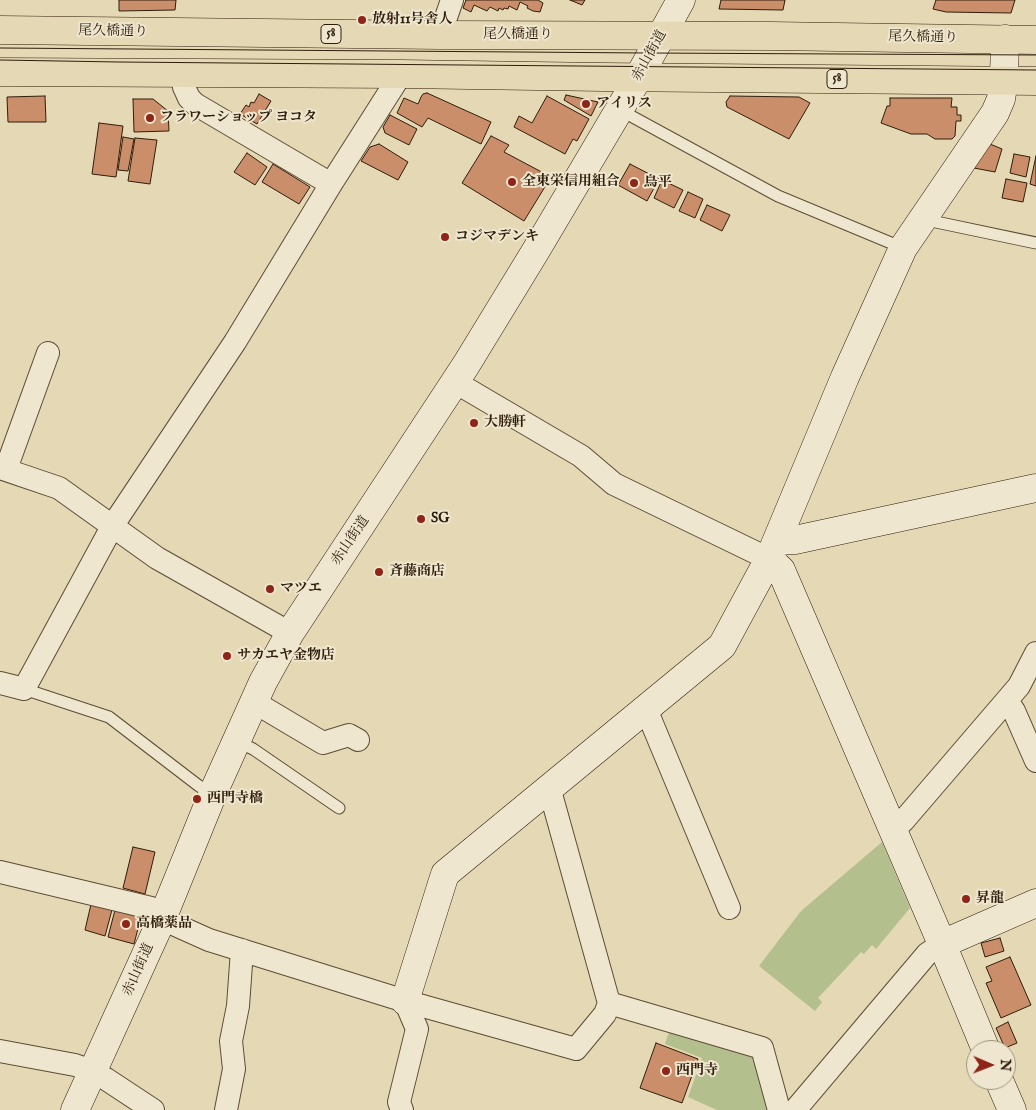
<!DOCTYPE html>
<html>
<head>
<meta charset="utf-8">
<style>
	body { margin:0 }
	#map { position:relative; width:1036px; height:1110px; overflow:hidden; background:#e5d8b4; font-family:"IM FELL English",serif }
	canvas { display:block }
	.north { position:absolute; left:966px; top:1040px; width:50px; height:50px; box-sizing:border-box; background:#eee6ce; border:1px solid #a29680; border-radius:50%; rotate:91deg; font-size:14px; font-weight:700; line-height:20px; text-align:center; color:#2f1d0b }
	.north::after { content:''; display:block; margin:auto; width:18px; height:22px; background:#8f2418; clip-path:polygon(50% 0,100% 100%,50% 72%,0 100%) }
</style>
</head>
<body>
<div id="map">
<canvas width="1036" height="1110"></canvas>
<div class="north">N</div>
</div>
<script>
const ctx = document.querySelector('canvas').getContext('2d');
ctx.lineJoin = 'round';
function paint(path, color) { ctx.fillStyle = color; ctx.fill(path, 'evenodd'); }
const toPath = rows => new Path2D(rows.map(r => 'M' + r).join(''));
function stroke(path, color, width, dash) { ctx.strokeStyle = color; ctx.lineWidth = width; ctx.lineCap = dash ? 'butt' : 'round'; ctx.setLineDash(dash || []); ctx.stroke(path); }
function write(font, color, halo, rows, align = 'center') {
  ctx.font = font + ' "IM FELL English","Noto Serif JP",serif'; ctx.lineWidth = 4; ctx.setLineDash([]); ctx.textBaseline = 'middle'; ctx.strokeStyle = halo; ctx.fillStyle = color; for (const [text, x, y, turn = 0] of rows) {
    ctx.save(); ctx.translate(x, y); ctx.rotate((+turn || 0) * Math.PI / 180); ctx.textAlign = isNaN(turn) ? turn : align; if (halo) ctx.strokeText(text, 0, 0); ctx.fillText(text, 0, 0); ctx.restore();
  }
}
paint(toPath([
	[882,842,910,908,876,949,872,945,864,954,861,952,818,998,822,1002,815,1011,759,966,801,911],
	[670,1029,753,1055,770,1110,717,1110,688,1097,702,1058,665,1044]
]), '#b4bf8e');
const building = toPath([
	[119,0,176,0,175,10,119,11,119,0],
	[466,0,538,0,543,3,540,12,533,11,527,8,528,6,520,2,517,10,509,6,508,9,504,8,503,10,499,8,498,11,490,7,487,11,474,5,471,12,463,8,466,0],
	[570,0,585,0,582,5,570,0],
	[721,0,785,0,783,10,719,9,721,0],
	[936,0,1015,0,1011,13,946,12,933,9,936,0],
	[427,93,491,122,481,144,428,118,422,127,397,113,404,98,418,104,421,97,423,94,427,93],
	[259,94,271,101,257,124,240,114,246,105,249,107,251,102,254,103,259,94],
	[566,95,598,102,591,116,564,100,566,95],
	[45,96,46,122,8,122,7,97,45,96],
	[547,96,589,119,577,141,573,139,565,154,514,127,519,116,532,123,547,96],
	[730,96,799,97,810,103,789,139,727,107,726,102,730,96],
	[890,98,952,98,951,107,957,107,957,115,961,115,961,121,956,121,955,136,952,139,935,139,927,134,911,134,881,123,887,106,890,106,890,98],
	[133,99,153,99,168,111,169,131,134,132,133,99],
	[390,115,417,129,409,145,385,133,383,127,390,115],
	[99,123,123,126,116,177,92,174,99,123],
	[491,136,509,145,504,152,551,177,524,221,462,183,491,136],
	[123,137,134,139,128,171,118,170,123,137],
	[135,138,157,140,150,184,128,181,135,138],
	[379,144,408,162,398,180,361,161,370,147,379,144],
	[990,144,1002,149,995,172,974,168,990,144],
	[247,153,267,167,255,185,234,172,247,153],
	[1014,154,1030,157,1026,177,1010,173,1014,154],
	[1036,156,1036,186,1030,184,1036,156],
	[273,164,310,187,299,204,262,182,273,164],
	[630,164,659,179,647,201,618,185,630,164],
	[1006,179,1027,183,1023,202,1002,198,1006,179],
	[662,180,683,190,674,208,654,198,662,180],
	[688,192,703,199,695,218,679,211,688,192],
	[707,205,730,215,722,231,700,220,707,205],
	[133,847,155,852,145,894,123,888,133,847],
	[92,900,113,906,105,936,85,930,92,900],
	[116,906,142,913,134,944,108,937,116,906],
	[1000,938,1004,951,985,957,981,943,1000,938],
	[1010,957,1031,1005,1001,1018,986,983,992,981,986,967,1010,957],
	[1008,1022,1017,1043,1005,1048,996,1028,1008,1022],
	[656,1043,698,1059,682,1103,640,1088,656,1043]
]);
paint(building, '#ca8e6a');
stroke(building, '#2f1d0b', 1);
const lane = toPath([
	[619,109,631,116,778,196,903,248],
	[924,216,936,222,1036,243],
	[24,689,109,717,199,786,213,793],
	[236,741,253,749,339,808]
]);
const street = toPath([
	[440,35,452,0],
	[182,73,184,87,189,98,195,104,331,184],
	[455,382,581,456,614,484,769,559],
	[0,468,59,488,157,558,290,633],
	[6,469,48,353],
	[0,683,24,689,113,525,235,342,331,184,401,74],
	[1007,701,1014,711,1036,761],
	[254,702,323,743,349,735,358,740],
	[646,709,729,908],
	[893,830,904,820,1019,686,1036,653],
	[0,872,151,908,165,912],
	[162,919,209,940,405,1001,576,1049,605,1014,609,1003,549,787],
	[609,1003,762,1048,779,1110],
	[0,1051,75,1065,92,1071,106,1079,153,1110],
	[226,1110,234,1069,231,1041,238,1006,242,950],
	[402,1110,399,1102,417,1029,405,1001],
	[795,1110,927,954,942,944]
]);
const secondary = toPath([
	[777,541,795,540,1036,488],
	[769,559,781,570,942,944,986,1050],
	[942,944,1036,903],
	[405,1001,445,874,722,646,769,559,845,377,903,248,995,113,1001,99,1004,80,1005,39],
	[999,1080,1012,1110],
	[75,1110,162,919,213,793,263,682,290,633,466,365,535,252,638,78,681,0]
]);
const primary = toPath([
	[0,30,440,35,771,36,1036,40],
	[0,72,401,74,603,77,1036,81]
]);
stroke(lane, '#5c4c35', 13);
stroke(street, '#5c4c35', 24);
stroke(secondary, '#2f1d0b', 29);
stroke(primary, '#2f1d0b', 29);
stroke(lane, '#eee6ce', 11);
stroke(street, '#eee6ce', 22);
stroke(secondary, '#eee6ce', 28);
stroke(primary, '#e5d8b4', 28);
stroke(toPath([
	[0,48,647,53,1036,55],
	[0,60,119,62,1036,70]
]), '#2f1d0b', 1);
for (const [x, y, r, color] of [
	[362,20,5,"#8f2418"],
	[586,104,5,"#8f2418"],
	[150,118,5,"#8f2418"],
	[512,182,5,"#8f2418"],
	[634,183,5,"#8f2418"],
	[445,237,5,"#8f2418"],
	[474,423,5,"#8f2418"],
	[421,519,5,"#8f2418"],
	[379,572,5,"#8f2418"],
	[270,589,5,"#8f2418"],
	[227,656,5,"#8f2418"],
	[197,799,5,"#8f2418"],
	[966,899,5,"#8f2418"],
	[126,924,5,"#8f2418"],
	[666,1071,5,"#8f2418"]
]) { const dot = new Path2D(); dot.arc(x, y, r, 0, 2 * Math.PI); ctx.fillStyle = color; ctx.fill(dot); stroke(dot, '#eee6ce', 2); }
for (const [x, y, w] of [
	[331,34,20],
	[837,79,20]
]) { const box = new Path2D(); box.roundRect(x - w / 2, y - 9.5, w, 19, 4); ctx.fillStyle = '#eee6ce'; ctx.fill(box); stroke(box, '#2f1d0b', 1); }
write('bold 12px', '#2f1d0b', null, [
	["58",331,34],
	["58",837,79]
]);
write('bold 14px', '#2f1d0b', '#eee6ce', [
	["放射11号舎人",372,20],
	["アイリス",596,104],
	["フラワーショップ ヨコタ",160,118],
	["全東栄信用組合",522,182],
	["鳥平",644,183],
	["コジマデンキ",455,237],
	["大勝軒",484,423],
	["SG",431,519],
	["斉藤商店",389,572],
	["マツエ",280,589],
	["サカエヤ金物店",237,656],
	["西門寺橋",207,799],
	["昇龍",976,899],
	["高橋薬品",136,924],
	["西門寺",676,1071]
], 'left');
write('14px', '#2f1d0b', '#eee6ce', [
	["尾久橋通り",113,32,1],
	["尾久橋通り",518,35],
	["尾久橋通り",923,38,1],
	["赤山街道",650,56,-61],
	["赤山街道",351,541,-56],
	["赤山街道",139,970,-66]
]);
</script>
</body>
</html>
